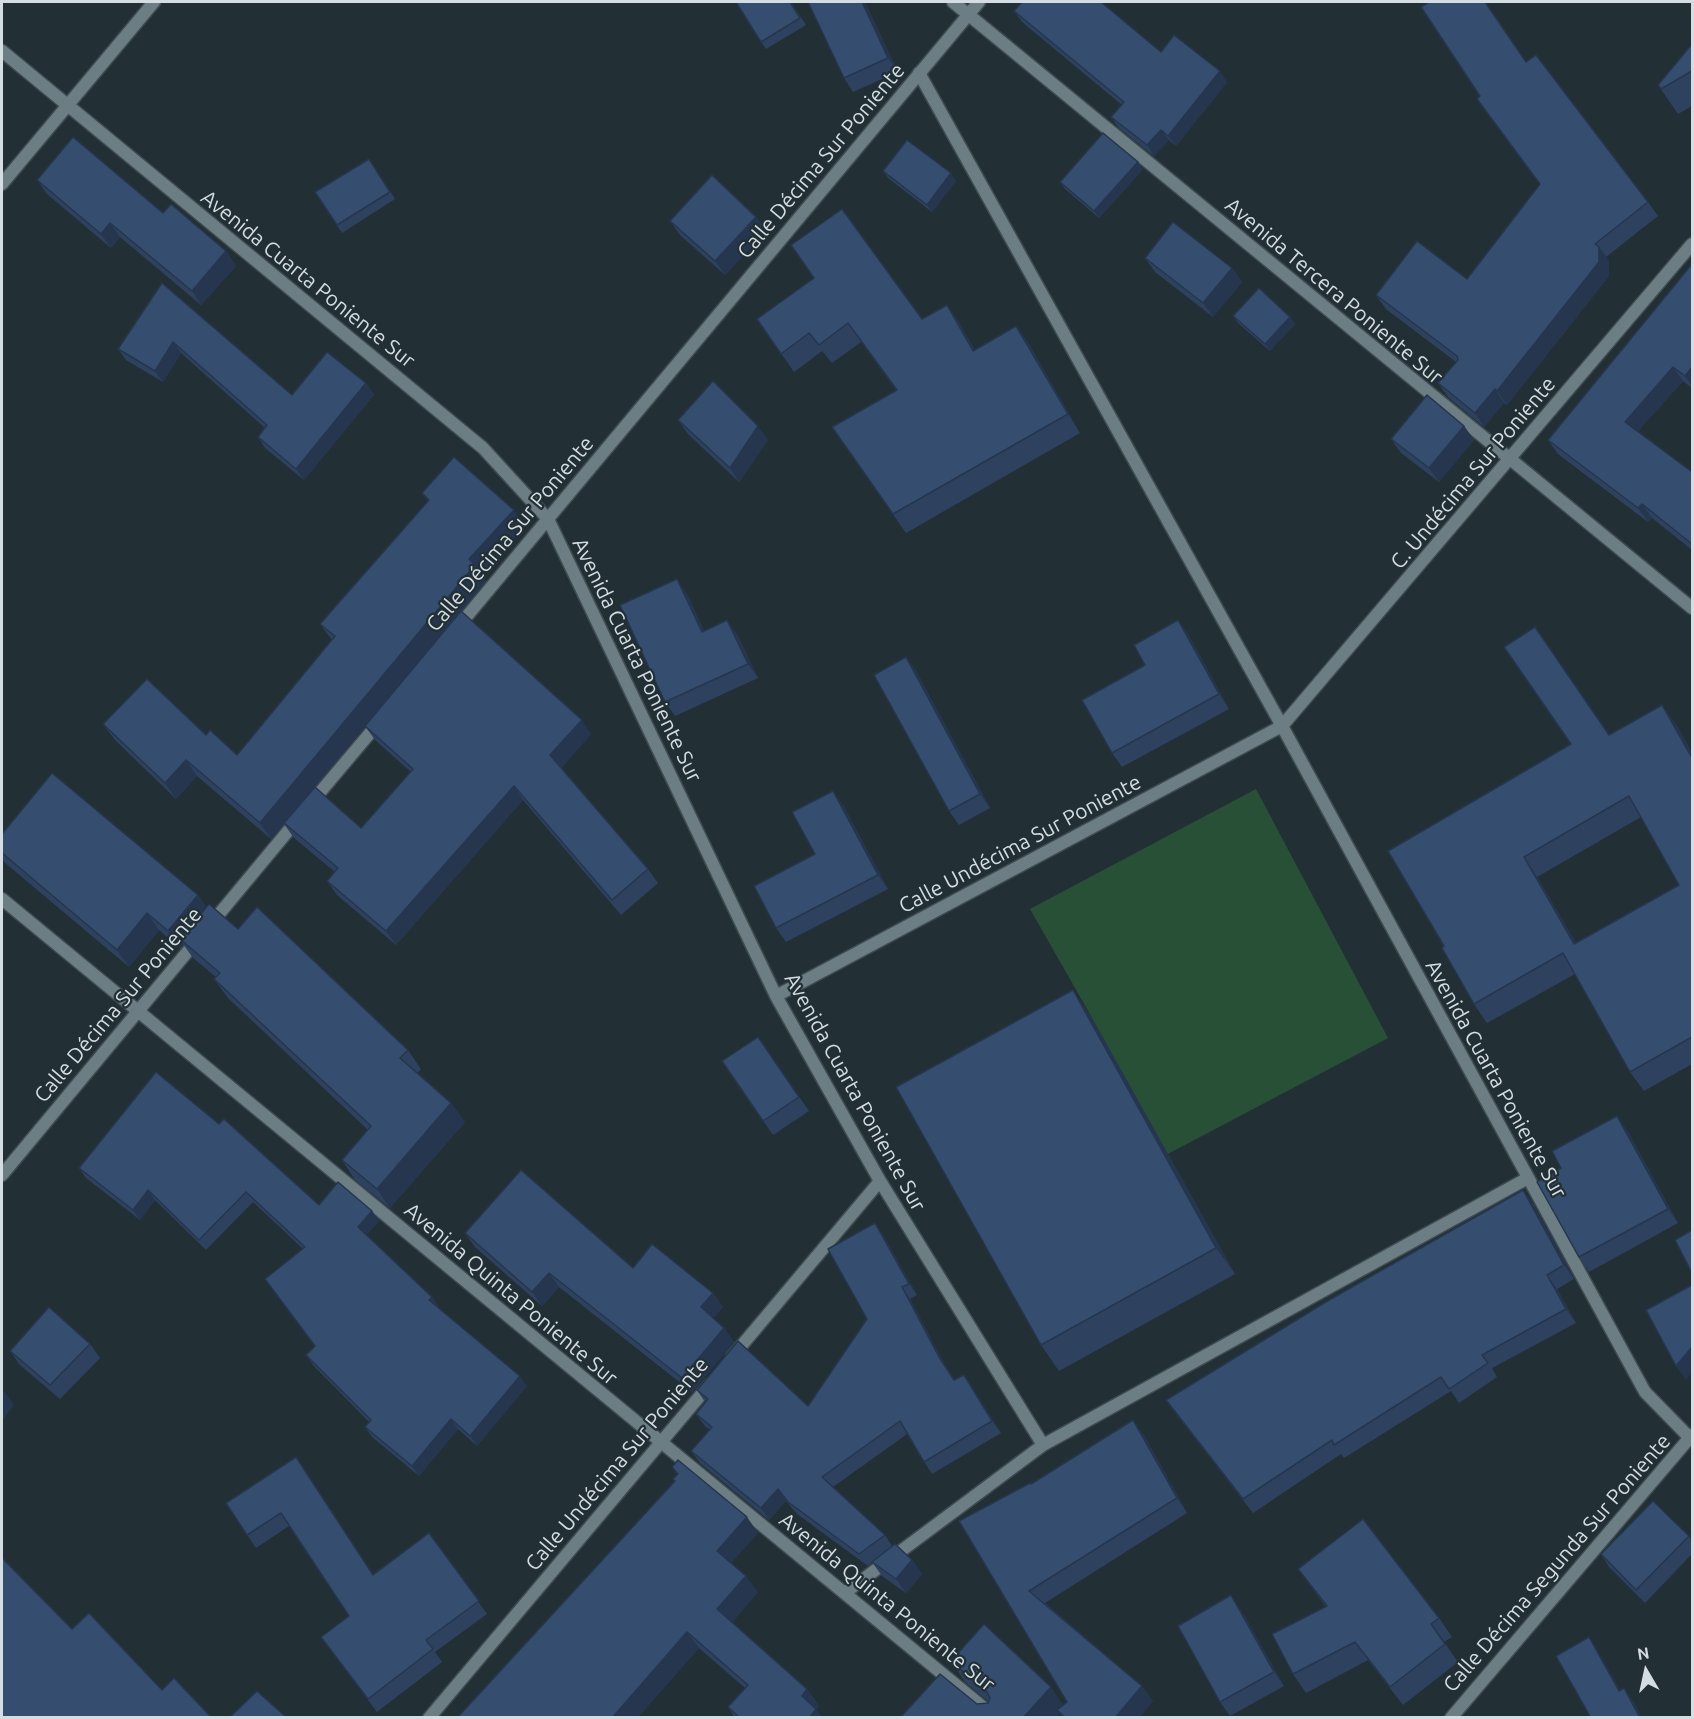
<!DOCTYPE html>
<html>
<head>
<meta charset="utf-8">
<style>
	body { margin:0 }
	#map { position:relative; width:1694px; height:1719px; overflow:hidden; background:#223036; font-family:Ubuntu,sans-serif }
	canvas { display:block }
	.frame { position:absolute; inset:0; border:3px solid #d4dde1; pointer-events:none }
	.north { position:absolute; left:1616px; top:1641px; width:60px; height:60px; -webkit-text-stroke:4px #223036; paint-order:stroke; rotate:351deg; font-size:16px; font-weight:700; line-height:24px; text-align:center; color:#d4dde1 }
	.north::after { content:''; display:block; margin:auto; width:21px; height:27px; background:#d4dde1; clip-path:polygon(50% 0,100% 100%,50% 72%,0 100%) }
</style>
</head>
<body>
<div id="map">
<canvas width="1694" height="1719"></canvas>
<div class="frame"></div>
<div class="north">N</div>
</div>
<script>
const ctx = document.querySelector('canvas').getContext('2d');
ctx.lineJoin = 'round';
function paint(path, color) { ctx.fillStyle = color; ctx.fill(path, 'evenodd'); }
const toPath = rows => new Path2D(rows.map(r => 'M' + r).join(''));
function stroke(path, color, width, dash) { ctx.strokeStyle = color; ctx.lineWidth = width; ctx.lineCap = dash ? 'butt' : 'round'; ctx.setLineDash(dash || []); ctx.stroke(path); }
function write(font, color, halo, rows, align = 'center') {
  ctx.font = font + ' Ubuntu,sans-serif'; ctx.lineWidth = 4.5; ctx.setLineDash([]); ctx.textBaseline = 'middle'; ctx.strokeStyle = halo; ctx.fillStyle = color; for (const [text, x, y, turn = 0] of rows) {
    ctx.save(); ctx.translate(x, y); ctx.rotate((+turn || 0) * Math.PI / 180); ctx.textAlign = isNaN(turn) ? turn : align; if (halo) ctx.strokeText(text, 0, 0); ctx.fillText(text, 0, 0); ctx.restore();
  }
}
paint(toPath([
	[1256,789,1388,1038,1162,1157,1091,1016,1030,909]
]), '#285036');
const minor = toPath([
	[953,2,1692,608],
	[2,51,483,448,548,519,776,996,880,1181,1043,1445],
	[919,73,1282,726,1645,1392,1692,1440],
	[2,899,996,1718],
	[776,996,1282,726,1692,244],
	[732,1357,880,1181],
	[846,1592,1043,1445,1528,1178],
	[429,1718,710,1384],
	[1451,1718,1692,1435]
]);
const tertiary = toPath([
	[2,184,154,2],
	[457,628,979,2],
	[311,803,381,720],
	[210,925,298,819],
	[2,1175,198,939]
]);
stroke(minor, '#3f4b50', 15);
stroke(tertiary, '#3f4b50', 15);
stroke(minor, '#6c7d83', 12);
stroke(tertiary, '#6c7d83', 12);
paint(toPath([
	[791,2,806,25,766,49,761,42],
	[808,2,865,2,898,72,853,92,844,78],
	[1014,11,1161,52,1227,82,1176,146,1169,140,1154,156,1119,128,1111,117,1122,105,1022,22],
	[1692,44,1692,106,1678,114,1658,85],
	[1527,62,1648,202,1658,216,1606,257,1609,261,1609,276,1507,405,1504,403,1484,427,1448,397,1438,383,1456,362,1386,309,1376,295,1467,279,1540,184,1477,99],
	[369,159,395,199,342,233,315,192],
	[1143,169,1099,218,1065,189,1060,182],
	[883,171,956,181,932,212,888,178],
	[37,180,163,213,226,251,236,266,201,305,120,237,111,248,47,194],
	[756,217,766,231,725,275,680,235,670,221],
	[1145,258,1232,268,1242,282,1213,317,1155,272],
	[1692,264,1692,388,1683,381,1638,431,1692,472,1692,550,1652,518,1648,522,1558,454,1548,440],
	[814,278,922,319,947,305,960,324,974,350,1016,326,1029,344,1080,433,906,533,832,427,896,390,861,342,832,363,822,351,794,372,757,319],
	[162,283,292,395,366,383,374,395,304,480,265,448,258,437,265,428,181,353,163,382,126,360,118,349],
	[1233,316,1290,317,1295,324,1270,351,1238,323],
	[678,420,768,440,739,482,688,434],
	[1464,426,1474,440,1439,482,1401,453,1391,439],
	[422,493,525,526,482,574,486,581,461,611,591,734,561,768,648,869,658,883,621,915,523,800,396,945,337,895,327,881,335,872,294,838,284,824,271,839,197,776,176,799,115,740,103,724,206,735,237,755,332,640,320,624,428,501],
	[365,726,375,740,411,772,361,828,315,787],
	[687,594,704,631,737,634,758,678,675,716,665,702],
	[1178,620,1188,634,1229,709,1122,767,1112,753,1145,665],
	[906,657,916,671,990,808,959,825,949,811],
	[1676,724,1692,753,1692,1064,1644,1091,1630,1072,1575,974,1487,1023,1474,1004,1444,946,1571,744,1609,735],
	[1641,817,1679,885,1576,943,1537,877],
	[843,805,888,889,786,942,776,928,815,854],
	[2,834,198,895,206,907,238,929,408,1050,421,1069,417,1073,451,1103,465,1122,390,1208,355,1180,342,1160,368,1130,228,998,214,979,216,977,193,958,183,944,180,948,159,930,129,967,4,862,2,859],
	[1091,1016,1235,1274,1059,1371,1041,1345],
	[758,1037,809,1111,773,1135,722,1061],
	[219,1124,319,1205,372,1211,379,1221,366,1235,432,1297,439,1307,438,1308,527,1386,477,1446,458,1429,419,1476,372,1437,365,1427,369,1422,313,1365,306,1355,315,1346,265,1279,303,1249,253,1202,206,1250,155,1200,140,1220,86,1178,79,1168],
	[1627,1130,1678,1223,1589,1272,1579,1257,1561,1168],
	[1523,1190,1533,1204,1574,1279,1557,1289,1576,1323,1492,1368,1497,1377,1459,1403,1451,1391,1344,1458,1341,1454,1253,1513,1176,1414,1166,1400],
	[465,1233,633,1268,713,1293,723,1307,713,1318,724,1328,734,1342,692,1392,559,1287,542,1306,475,1247],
	[883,1235,917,1295,910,1299,947,1369,955,1380,964,1375,1001,1433,932,1474,907,1434,833,1487,885,1535,892,1546,912,1560,922,1574,906,1593,882,1576,872,1562,868,1566,797,1514,786,1501,769,1520,700,1463,691,1451,710,1430,705,1426,696,1414,705,1402,697,1390,808,1406,867,1319],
	[90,1344,100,1358,60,1399,20,1365,10,1351],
	[1144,1435,1187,1513,1045,1603,1142,1686,1153,1701,1139,1718,1062,1718,1060,1713,988,1703,988,1701,965,1682,951,1661,1063,1705,1067,1702,959,1521,1031,1484],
	[296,1457,373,1574,429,1533,487,1614,435,1652,442,1662,377,1712,321,1637,349,1616,289,1526,256,1548,226,1503],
	[672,1467,758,1533,731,1563,758,1592,732,1622,807,1689,819,1706,816,1709,822,1718,735,1718,728,1707,745,1688,699,1648,637,1718,675,1481,677,1474],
	[1689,1536,1692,1542,1692,1554,1645,1603,1609,1567,1601,1554],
	[1298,1569,1439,1618,1452,1637,1444,1642,1458,1662,1403,1705,1368,1660,1306,1693,1293,1674,1326,1607],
	[1241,1610,1284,1686,1230,1716,1220,1702]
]), '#2e425f');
paint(toPath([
	[862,2,865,2,898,72,888,58],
	[1220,71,1227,82,1176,146,1168,136],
	[1161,130,1169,140,1154,156,1147,145],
	[1138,162,1143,169,1099,218,1094,211],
	[951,173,956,181,932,212,927,205],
	[756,217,766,231,725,275,715,261],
	[110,223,120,237,111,248,101,234],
	[1599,247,1609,261,1609,276,1507,405,1497,391],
	[226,251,236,266,201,305,192,291],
	[1232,268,1242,282,1213,317,1203,303],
	[947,305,960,324,986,369,973,351],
	[1290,317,1295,324,1270,351,1265,344],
	[1016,326,1029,344,1080,433,1068,414],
	[173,342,181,353,163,382,155,371],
	[1673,367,1683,381,1635,435,1625,422],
	[1692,367,1692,386,1685,376],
	[366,383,374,395,304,480,296,469],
	[1495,389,1504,403,1484,427,1475,413],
	[758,426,768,440,739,482,730,468],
	[1464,426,1474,440,1439,482,1429,468],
	[1642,504,1652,518,1648,522,1638,508],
	[514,510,525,526,482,574,486,581,271,839,260,823,469,559],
	[677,579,687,594,711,646,702,632],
	[727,620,737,634,758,678,748,664],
	[1178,620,1188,634,1229,709,1219,694],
	[906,657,916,671,990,808,980,794],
	[1662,705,1676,724,1692,753,1692,758],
	[582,720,591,734,560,770,550,755],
	[186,760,197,776,176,799,165,783],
	[514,786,523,800,396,945,386,931],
	[833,791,843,805,888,889,878,875],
	[1524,857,1537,877,1588,964,1574,944],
	[198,895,210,913,180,939,183,944,180,948,168,931],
	[147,913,159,930,129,967,117,950],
	[1073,990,1091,1016,1235,1274,1216,1248],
	[451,1103,465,1122,390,1208,377,1189],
	[1617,1116,1627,1130,1678,1223,1668,1209],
	[148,1190,155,1200,140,1220,133,1210],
	[1523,1190,1533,1204,1574,1279,1564,1265],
	[372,1211,379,1221,365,1237,358,1227],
	[875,1223,883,1235,917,1295,909,1284],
	[549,1273,559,1287,542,1306,532,1292],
	[1547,1275,1557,1289,1576,1323,1566,1309],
	[902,1287,910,1299,947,1369,939,1357],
	[713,1293,723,1307,711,1321,701,1307],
	[432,1297,439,1307,435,1310,429,1300],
	[724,1328,734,1342,692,1392,682,1378],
	[1692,1347,1692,1373,1686,1380,1676,1366],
	[964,1375,972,1387,1001,1433,992,1421],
	[520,1376,527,1386,477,1446,470,1436],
	[4,1391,14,1405,2,1421,2,1395],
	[451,1419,458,1429,419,1476,412,1466],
	[1133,1420,1144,1435,1187,1513,1177,1498],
	[778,1489,786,1501,769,1520,761,1508],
	[747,1517,758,1533,728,1567,717,1551],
	[912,1560,922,1574,906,1593,896,1579],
	[746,1576,758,1592,729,1626,717,1609],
	[1231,1595,1241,1610,1284,1686,1274,1672],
	[687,1632,699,1648,637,1718,612,1718],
	[1589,1637,1598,1651,1629,1705,1619,1691],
	[1142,1686,1153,1701,1139,1718,1115,1718],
	[1051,1687,1065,1707,1057,1710,1060,1713,1056,1718,1023,1718],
	[1624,1688,1634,1702,1642,1718,1640,1718],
	[807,1689,819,1706,813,1712,802,1696],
	[816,1709,822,1718,809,1718]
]), '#25364e');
const building = toPath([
	[736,2,790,2,800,18,761,42,736,2],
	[808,2,862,2,888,58,844,78,808,2],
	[1022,2,1101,2,1161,52,1174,35,1220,71,1168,136,1161,130,1147,145,1111,117,1124,102,1014,11,1022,2],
	[1429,2,1485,2,1526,62,1536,55,1648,202,1595,244,1599,247,1599,262,1497,391,1495,389,1475,413,1438,383,1458,360,1457,356,1376,295,1417,241,1467,279,1540,184,1477,99,1480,96,1421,7,1429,2],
	[1692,44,1692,71,1661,89,1658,85,1692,44],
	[1103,133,1138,162,1094,211,1060,182,1103,133],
	[73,137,163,213,171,204,226,251,192,291,110,223,101,234,37,180,73,137],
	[907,140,951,173,927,205,883,171,907,140],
	[369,159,390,192,337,225,315,192,369,159],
	[712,175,756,217,715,261,670,221,712,175],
	[842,209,922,319,947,305,973,351,1016,326,1068,414,893,514,832,427,897,390,848,323,819,345,809,333,781,354,757,319,814,278,791,245,842,209],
	[1173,222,1232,268,1203,303,1145,258,1173,222],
	[1692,264,1692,367,1685,376,1673,367,1625,422,1692,472,1692,544,1642,504,1638,508,1548,440,1692,264],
	[162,283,292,395,327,352,366,383,296,469,258,437,267,425,173,342,155,371,118,349,162,283],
	[1259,288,1290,317,1265,344,1233,316,1259,288],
	[713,381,758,426,730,468,678,420,713,381],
	[1427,395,1464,426,1429,468,1391,439,1427,395],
	[454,457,514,510,469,559,475,565,260,823,186,760,165,783,103,724,147,679,206,735,210,730,237,755,335,636,320,624,429,500,422,493,454,457],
	[677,579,702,632,727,620,748,664,665,702,620,605,677,579],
	[461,611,582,720,550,755,648,869,612,900,514,786,386,931,327,881,338,868,284,823,315,787,361,828,413,769,365,726,461,611],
	[1178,620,1219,694,1112,753,1082,700,1145,665,1134,645,1178,620],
	[1535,627,1609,735,1662,705,1692,758,1692,1037,1630,1072,1563,953,1474,1004,1442,948,1444,946,1388,851,1571,744,1504,647,1535,627],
	[1629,796,1679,885,1574,944,1524,857,1629,796],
	[906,657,980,794,949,811,874,675,906,657],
	[52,773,198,895,168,931,147,913,117,950,2,853,2,834,52,773],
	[833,791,878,875,776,928,754,886,815,854,792,812,833,791],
	[209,904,238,929,257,907,408,1050,400,1058,451,1103,377,1189,342,1160,371,1126,214,979,220,973,180,939,209,904],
	[1073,990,1216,1248,1041,1345,896,1087,1073,990],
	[758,1037,799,1097,763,1121,722,1061,758,1037],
	[156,1072,219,1124,224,1119,319,1205,338,1182,372,1211,358,1227,432,1297,429,1300,520,1376,470,1436,451,1419,412,1466,365,1427,371,1420,306,1355,315,1346,265,1279,305,1247,246,1192,199,1240,148,1190,133,1210,79,1168,156,1072],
	[1617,1116,1668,1209,1579,1257,1537,1182,1561,1168,1552,1151,1617,1116],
	[521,1170,633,1268,652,1244,713,1293,701,1307,724,1328,682,1378,549,1273,532,1292,465,1233,521,1170],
	[1523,1190,1564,1265,1547,1275,1566,1309,1482,1355,1488,1363,1449,1389,1441,1377,1334,1445,1332,1440,1243,1499,1166,1400,1329,1300,1523,1190],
	[875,1223,909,1284,902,1287,939,1357,954,1380,964,1375,992,1421,924,1462,900,1421,822,1477,885,1535,859,1554,788,1502,778,1489,761,1508,691,1451,712,1427,696,1414,708,1399,697,1390,738,1341,808,1406,867,1319,828,1249,875,1223],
	[1692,1230,1692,1273,1675,1240,1692,1230],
	[1692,1285,1692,1347,1676,1366,1646,1310,1692,1285],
	[49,1307,90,1344,50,1385,10,1351,49,1307],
	[1133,1420,1177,1498,1029,1591,1142,1686,1115,1718,1066,1718,1057,1710,1067,1702,959,1521,1030,1483,1031,1484,1133,1420],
	[296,1457,373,1575,429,1533,479,1601,426,1640,433,1649,368,1699,321,1637,349,1616,281,1513,247,1535,226,1503,296,1457],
	[678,1460,747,1517,717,1551,746,1576,717,1609,807,1689,802,1696,816,1709,809,1718,740,1718,728,1707,748,1685,687,1632,612,1718,457,1718,675,1481,673,1479,678,1474,672,1467,678,1460],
	[1653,1501,1689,1536,1636,1590,1601,1554,1653,1501],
	[1363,1519,1439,1618,1431,1624,1445,1644,1390,1687,1355,1642,1293,1674,1272,1634,1327,1606,1298,1569,1363,1519],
	[895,1544,912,1560,896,1579,872,1562,895,1544],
	[2,1558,72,1629,89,1613,162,1690,174,1678,212,1718,2,1718,2,1558],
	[1231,1595,1274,1672,1220,1702,1178,1626,1231,1595],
	[984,1624,1051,1687,1023,1718,900,1718,940,1674,977,1704,988,1703,990,1698,987,1692,951,1661,984,1624],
	[1589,1637,1619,1691,1624,1688,1640,1718,1591,1718,1556,1656,1589,1637],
	[257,1691,287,1718,229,1718,257,1691]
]);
paint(building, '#354d6f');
stroke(building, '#25364e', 1.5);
write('21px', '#d4dde1', '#223036', [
	["Calle Décima Sur Poniente",821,161,-50],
	["Avenida Cuarta Poniente Sur",308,279,39],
	["Avenida Tercera Poniente Sur",1334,291,40],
	["C. Undécima Sur Poniente",1473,473,-50],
	["Calle Décima Sur Poniente",510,534,-50],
	["Avenida Cuarta Poniente Sur",637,660,64],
	["Calle Undécima Sur Poniente",1020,844,-28],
	["Calle Décima Sur Poniente",118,1005,-50],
	["Avenida Cuarta Poniente Sur",1496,1079,61],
	["Avenida Cuarta Poniente Sur",855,1092,61],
	["Avenida Quinta Poniente Sur",511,1294,40],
	["Calle Undécima Sur Poniente",617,1464,-50],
	["Calle Décima Segunda Sur Poniente",1557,1563,-49],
	["Avenida Quinta Poniente Sur",887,1602,39]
]);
</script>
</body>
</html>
